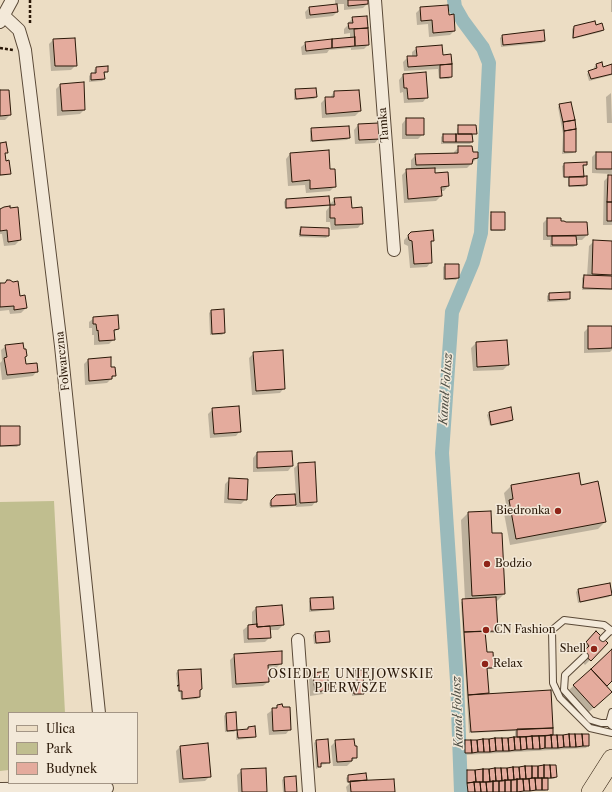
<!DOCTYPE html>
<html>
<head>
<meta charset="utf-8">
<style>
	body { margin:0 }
	#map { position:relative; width:612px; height:792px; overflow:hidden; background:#ecddc4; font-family:"Libre Caslon Text",serif }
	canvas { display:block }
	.legend { position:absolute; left:8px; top:712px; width:130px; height:72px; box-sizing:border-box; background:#f3e9d9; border:1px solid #a39585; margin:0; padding:5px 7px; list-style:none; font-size:12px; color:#2a1808 }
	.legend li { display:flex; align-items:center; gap:8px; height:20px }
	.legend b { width:20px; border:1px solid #a39585 }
</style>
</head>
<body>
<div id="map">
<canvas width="612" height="792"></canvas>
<ul class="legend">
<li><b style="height:5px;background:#ecddc4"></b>Ulica</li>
<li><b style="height:11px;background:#c0be8f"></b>Park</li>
<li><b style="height:11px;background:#e4ab9d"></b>Budynek</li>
</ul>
</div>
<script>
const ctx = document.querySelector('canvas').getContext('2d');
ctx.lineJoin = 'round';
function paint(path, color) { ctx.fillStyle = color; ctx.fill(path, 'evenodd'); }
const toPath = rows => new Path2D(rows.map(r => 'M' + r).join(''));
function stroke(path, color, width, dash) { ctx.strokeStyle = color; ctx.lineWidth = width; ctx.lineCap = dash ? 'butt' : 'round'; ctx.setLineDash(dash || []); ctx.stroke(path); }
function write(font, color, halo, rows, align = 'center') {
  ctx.font = font + ' "Libre Caslon Text",serif'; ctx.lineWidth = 3; ctx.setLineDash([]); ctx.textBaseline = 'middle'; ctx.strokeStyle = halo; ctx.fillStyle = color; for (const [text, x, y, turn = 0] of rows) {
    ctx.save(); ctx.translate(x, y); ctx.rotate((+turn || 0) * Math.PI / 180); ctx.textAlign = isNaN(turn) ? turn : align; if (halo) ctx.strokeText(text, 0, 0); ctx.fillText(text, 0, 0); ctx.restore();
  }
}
paint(toPath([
	[54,501,65,713,9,713,9,770,0,771,0,502]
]), '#c0be8f');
paint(toPath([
	[335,0,367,0,367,4,363,8,344,10,344,4,336,4,337,12,333,16,306,19,305,12,309,8,335,5],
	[611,0,612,0,612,12,611,12],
	[421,8,448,16,454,31,450,35,429,37,428,24,417,25,416,13],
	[366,17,368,45,364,49,351,50,351,48,329,50,327,53,302,55,301,47,306,43,350,39,350,33,344,34,344,29,348,25,348,23,353,18],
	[595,26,603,30,601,32,572,39,572,29,574,27],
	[502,36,544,40,542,43,501,47,500,38],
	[53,40,76,65,71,70,51,71,49,44],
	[417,48,442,56,450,56,451,77,449,79,439,79,438,69,404,71,403,62,408,57,412,57,412,52],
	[596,65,602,68,612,65,612,75,589,81,587,74,589,72,595,70,594,67],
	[96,68,107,72,103,74,104,79,102,81,89,82,89,76,91,74,94,74,94,70],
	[403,75,427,97,423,102,404,103,403,92,400,93,399,80],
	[60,85,84,110,80,114,57,116,56,89],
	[296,90,316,97,314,99,294,100,294,92],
	[0,91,10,115,5,120,0,120],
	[334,92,360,111,355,116,322,118,321,103,326,98,330,98],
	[611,93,612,123,607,123,606,97],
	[560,105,575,151,573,153,562,154,563,134,558,107],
	[406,119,423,134,418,139,402,139,402,124],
	[358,125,379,138,375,143,355,144,354,130],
	[459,126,476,133,471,135,472,142,470,144,441,144,441,137,443,135,457,135,457,129],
	[312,129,349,138,347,140,310,142,310,131],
	[0,144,7,152,4,154,9,173,7,175,0,176],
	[459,147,472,153,477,158,467,168,434,169,434,174,448,186,444,191,441,191,441,196,436,201,404,203,402,175,407,170,411,170,411,160,416,155,454,155,454,152],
	[596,153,612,153,612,174,592,173,592,157],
	[290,154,329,170,335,186,330,191,306,193,305,185,288,186,286,159],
	[565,164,586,165,583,167,583,178,586,177,586,185,584,187,568,187,568,178,563,178,562,166],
	[609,176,612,176,612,225,603,225,604,181],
	[286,199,329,205,335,199,351,209,362,223,358,228,331,230,330,222,326,222,326,211,330,206,285,209,284,202],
	[0,210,20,240,15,245,4,246,2,234,0,234],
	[492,213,504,229,502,231,490,231,490,215],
	[547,219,565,223,586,223,587,235,582,240,575,240,576,245,573,247,550,247,550,240,543,240,543,223],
	[301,228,328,229,328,236,326,238,299,237,299,230],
	[411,233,433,241,430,244,431,262,427,267,410,268,408,246,404,244,404,240],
	[594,241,612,242,612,274,609,277,612,277,612,290,582,290,582,278,584,276,587,276,589,246],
	[445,265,458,278,456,280,443,280,443,267],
	[5,284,19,297,26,308,21,313,10,314,9,310,0,311,0,285],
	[549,294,569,298,567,301,547,302,547,296],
	[211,311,224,333,222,335,210,335,209,313],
	[94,318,118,329,113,333,114,339,109,344,94,345,94,335,92,335,92,328,89,328,89,322],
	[589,327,612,327,612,350,610,352,584,353,584,332],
	[476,343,508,365,503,370,473,371,471,348],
	[6,346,23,350,26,356,24,358,25,365,37,371,33,376,2,380,0,363,2,361,1,350],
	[254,353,284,388,280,393,252,395,249,358],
	[88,360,110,368,115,375,107,383,85,385,84,364],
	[213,409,240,431,236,436,210,438,208,414],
	[510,409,512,420,510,422,490,426,487,415,489,413],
	[0,427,19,427,19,445,17,447,0,447],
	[257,453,292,466,288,471,253,472,253,458],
	[299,464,316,501,312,506,296,507,296,503,293,506,270,508,269,503,276,496,296,495,294,468],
	[230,479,246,499,241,504,224,503,225,484],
	[511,486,580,486,605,522,598,529,510,545,503,508,506,504,504,493],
	[490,512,491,534,504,594,497,601,495,601,497,631,495,633,485,633,486,653,493,667,491,669,487,669,488,694,552,736,588,745,586,748,464,755,463,743,465,741,515,738,515,731,469,733,461,602,465,600,461,520,468,513],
	[609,584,611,595,609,597,578,603,576,592,578,590],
	[311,599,333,608,331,610,309,612,309,601],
	[256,608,283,625,278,630,269,630,270,637,265,642,244,643,243,630,248,626,252,625,252,612],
	[315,633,329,641,327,643,314,644,313,635],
	[596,633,607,643,585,665,579,658,586,651,582,647],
	[612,650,612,680,605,687,610,692,589,712,569,690],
	[235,655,281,663,276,668,267,668,268,682,263,686,232,688,230,660],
	[178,671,201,689,199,691,199,697,197,699,181,700,180,692,178,692,176,673],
	[357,671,363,693,361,695,352,696,352,690,356,688,355,673],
	[313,674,328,690,323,694,310,696,309,678],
	[278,706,290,729,286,734,269,735,267,714],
	[226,713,236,730,234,732,225,732,224,716],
	[249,728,255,736,253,738,236,740,236,733,238,731,246,731],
	[316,741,328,762,326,764,320,765,318,768,316,769,314,743],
	[336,741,356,757,347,766,333,766,331,746],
	[180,747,210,776,205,781,179,783,176,751],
	[242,770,266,792,238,792,237,775],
	[467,771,556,777,554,779,547,779,547,789,545,791,466,792,465,773],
	[365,775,366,781,394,792,347,792,346,787,350,783,347,783,346,778,348,776],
	[284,778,296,792,283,792,282,780]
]), '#0003');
stroke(toPath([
	[454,0,455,7,463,21,483,48,489,63,481,233,473,262,452,312,442,453,457,681,461,792]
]), '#9ababb', 14);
const building = toPath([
	[348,0,368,0,368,4,348,6,348,0],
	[337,4,338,12,310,15,309,7,337,4],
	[448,5,449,15,454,14,455,31,433,33,432,20,421,21,420,7,448,5],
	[367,16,368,28,349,29,348,23,353,23,352,17,367,16],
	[595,21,596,25,602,23,604,30,573,38,574,26,595,21],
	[368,28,369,45,355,46,354,29,368,28],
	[544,30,545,41,503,45,502,35,544,30],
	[355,37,355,46,332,48,332,39,355,37],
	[75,38,77,66,55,66,53,39,75,38],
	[332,39,332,48,306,51,305,42,332,39],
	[442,45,443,55,451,54,452,64,408,67,407,56,417,56,416,47,442,45],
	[602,62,603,67,612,64,612,74,591,79,588,71,597,68,596,64,602,62],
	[452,64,452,77,440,78,440,65,452,64],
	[108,66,108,72,104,72,105,79,91,80,91,73,96,73,96,67,108,66],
	[426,72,428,98,408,99,407,88,404,88,403,74,426,72],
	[84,82,85,110,62,111,60,84,84,82],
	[316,88,317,97,296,99,295,89,316,88],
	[0,90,9,90,11,115,0,116,0,90],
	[359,90,361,111,326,114,325,97,334,97,334,91,359,90],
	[571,102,575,120,563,122,559,104,571,102],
	[406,118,424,118,424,135,406,135,406,118],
	[575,120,576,129,564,131,563,122,575,120],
	[379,123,380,139,359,140,358,124,379,123],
	[458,125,476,125,477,134,458,134,458,125],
	[349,126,350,138,312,141,311,128,349,126],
	[576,129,576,152,564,152,564,131,576,129],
	[443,134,456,134,456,142,443,142,443,134],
	[456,134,472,134,473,142,456,142,456,134],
	[6,142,8,153,5,153,6,161,9,160,11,174,0,175,0,143,6,142],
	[458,146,472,146,473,152,478,152,478,158,473,159,472,164,416,165,415,154,458,153,458,146],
	[329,150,330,169,335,169,336,187,310,189,310,180,292,182,290,153,329,150],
	[596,152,612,152,612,169,596,169,596,152],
	[587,162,587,165,583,165,584,177,564,177,564,163,587,162],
	[435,168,435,173,448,172,449,186,441,187,442,196,408,199,406,169,435,168],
	[608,175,612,175,612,202,607,202,608,175],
	[587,176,587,185,569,186,569,177,587,176],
	[329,196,330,205,286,208,286,199,329,196],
	[351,197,352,208,362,207,363,224,335,225,335,218,330,218,330,205,335,205,334,198,351,197],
	[607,202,612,202,612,221,607,221,607,202],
	[10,206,10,208,18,207,21,240,8,242,7,230,0,231,0,209,4,207,10,206],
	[491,212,505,212,505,230,491,230,491,212],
	[547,218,561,218,561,221,564,221,566,222,587,222,588,235,547,236,547,218],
	[301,227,329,228,329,236,300,235,301,227],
	[433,230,434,241,431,241,432,263,414,264,412,241,409,240,408,235,411,232,433,230],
	[552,236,576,236,577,245,552,245,552,236],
	[593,240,612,241,612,275,592,274,593,240],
	[445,264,459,264,459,278,445,279,445,264],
	[584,275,612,276,612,289,583,288,584,275],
	[7,280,10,280,13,282,18,281,20,296,25,295,27,308,14,310,14,306,0,307,0,283,5,283,7,280],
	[570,292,570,299,549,300,549,293,570,292],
	[224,309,225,333,212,334,211,310,224,309],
	[118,315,119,329,114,330,115,340,99,341,98,330,97,331,96,324,93,324,93,317,118,315],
	[588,326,612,326,612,348,588,349,588,326],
	[507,340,509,365,477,367,476,342,507,340],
	[23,343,24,349,26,349,27,356,25,357,26,364,37,363,38,372,7,375,4,358,7,357,5,345,23,343],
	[283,350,285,389,256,391,253,352,283,350],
	[111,357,111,367,115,367,116,376,112,376,112,379,89,381,88,359,111,357],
	[239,406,241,432,214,434,212,408,239,406],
	[511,407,513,420,491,425,489,412,511,407],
	[0,426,20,426,20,445,0,446,0,426],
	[292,451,293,466,257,468,257,452,292,451],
	[315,462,317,502,300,503,298,463,315,462],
	[579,473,581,485,598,481,606,522,516,539,509,500,513,499,511,485,579,473],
	[229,478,248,479,247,500,228,499,229,478],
	[295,494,296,505,271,506,271,500,276,495,295,494],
	[491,511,492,533,502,533,505,594,472,596,468,512,491,511],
	[610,583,612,595,580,602,578,589,610,583],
	[333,597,334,609,311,610,310,598,333,597],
	[496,597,498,631,464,632,462,599,496,597],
	[282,605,284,625,257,627,256,607,282,605],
	[257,624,257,627,270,626,271,638,248,639,248,625,257,624],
	[329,631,330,642,316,643,315,632,329,631],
	[485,631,487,652,493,652,494,668,487,668,489,693,468,695,464,632,485,631],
	[596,631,608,643,591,661,582,653,589,646,586,642,596,631],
	[612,649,612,681,607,686,591,669,612,649],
	[282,651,282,664,268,665,269,682,236,684,234,654,282,651],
	[201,669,202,689,200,690,200,697,182,699,182,691,179,691,179,685,177,686,179,685,178,670,201,669],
	[591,669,612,692,594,708,573,685,591,669],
	[356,670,363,670,364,694,354,694,353,687,358,687,356,670],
	[327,671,329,690,315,692,313,673,327,671],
	[551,690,553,728,471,732,468,695,551,690],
	[282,704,283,707,290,707,291,730,273,731,272,708,277,708,277,705,282,704],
	[236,712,237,730,227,731,226,713,236,712],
	[255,726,256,737,238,738,237,730,248,729,248,727,255,726],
	[553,728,553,735,517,737,517,729,553,728],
	[569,734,570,747,564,747,563,735,569,734],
	[569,734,575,734,576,747,570,747,569,734],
	[575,734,582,734,583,746,576,747,575,734],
	[582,734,589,734,589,746,583,746,582,734],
	[551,735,557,735,558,748,552,748,551,735],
	[551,735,552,748,545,748,545,736,551,735],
	[557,735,563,735,564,747,558,748,557,735],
	[532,736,539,736,540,749,533,749,532,736],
	[532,736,533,749,527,749,526,737,532,736],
	[539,736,545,736,545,748,540,749,539,736],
	[514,737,520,737,521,750,515,750,514,737],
	[514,737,515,750,509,751,508,738,514,737],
	[520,737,526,737,527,749,521,750,520,737],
	[495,738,502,738,503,751,496,751,495,738],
	[495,738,496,751,490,752,489,739,495,738],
	[502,738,508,738,509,751,503,751,502,738],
	[328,739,330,763,321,763,321,767,318,767,316,740,328,739],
	[354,739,355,746,357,746,357,758,352,758,352,761,337,762,335,740,354,739],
	[483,739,489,739,490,752,484,752,483,739],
	[483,739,484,752,478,752,477,740,483,739],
	[465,740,471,740,472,753,465,753,465,740],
	[471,740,477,740,478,752,472,753,471,740],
	[208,743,211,777,183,779,180,746,208,743],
	[544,765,550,765,551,778,544,778,544,765],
	[544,765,544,778,538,778,538,766,544,765],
	[550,765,556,765,557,777,551,778,550,765],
	[525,766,532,766,532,778,526,779,525,766],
	[525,766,526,779,520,779,519,767,525,766],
	[532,766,538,766,538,778,532,778,532,766],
	[513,767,519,767,520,779,514,780,513,767],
	[513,767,514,780,508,780,507,768,513,767],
	[266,768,267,792,242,792,241,769,266,768],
	[495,768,501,768,502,781,496,781,495,768],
	[495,768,496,781,490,782,489,769,495,768],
	[501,768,507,768,508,780,502,781,501,768],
	[483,769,489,769,490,782,483,782,483,769],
	[483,769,483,782,476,782,475,770,483,769],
	[467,770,475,770,476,782,467,783,467,770],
	[366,773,367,780,348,782,348,775,366,773],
	[296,776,297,792,285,792,284,777,296,776],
	[532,778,535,778,536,790,530,791,529,779,532,778],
	[535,778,542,778,542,790,536,790,535,778],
	[542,778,548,778,548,790,542,790,542,778],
	[394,779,395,792,351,792,350,781,394,779],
	[517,779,517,792,511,792,511,780,517,779],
	[517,779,523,779,524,791,517,792,517,779],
	[523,779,529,779,530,791,524,791,523,779],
	[505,780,505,792,499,792,499,781,505,780],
	[505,780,511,780,511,792,505,792,505,780],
	[493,781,493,792,487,792,486,782,493,781],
	[493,781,499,781,499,792,493,792,493,781],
	[474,782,475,792,468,792,467,783,474,782],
	[474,782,480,782,481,792,475,792,474,782],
	[480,782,486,782,487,792,481,792,480,782]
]);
paint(building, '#e4ab9d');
stroke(building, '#2a1808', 1);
const lane = toPath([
	[612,631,604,625,564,620,552,630,553,683,560,698,590,728,612,733],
	[603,638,611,630],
	[585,656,565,675,564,690,591,720,601,723,609,723],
	[612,712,609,723,612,726]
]);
const street = toPath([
	[375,0,394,250],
	[4,16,19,30,25,50,61,346,99,713],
	[0,22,12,0],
	[298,640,309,792],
	[0,789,107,788]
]);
const primary = toPath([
	[591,792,612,759]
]);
stroke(lane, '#5a4937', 8);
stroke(street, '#5a4937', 14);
stroke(primary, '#2a1808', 20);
stroke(toPath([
	[30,23,30,0],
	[0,48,13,50]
]), '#2a1808', 2.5, [3, 2]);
stroke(lane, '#f3e9d9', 6);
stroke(street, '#f3e9d9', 12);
stroke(primary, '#ecddc4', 19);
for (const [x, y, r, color] of [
	[558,511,4,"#8f2418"],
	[487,564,4,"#8f2418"],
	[486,630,4,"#8f2418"],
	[594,649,4,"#8f2418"],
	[485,664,4,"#8f2418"]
]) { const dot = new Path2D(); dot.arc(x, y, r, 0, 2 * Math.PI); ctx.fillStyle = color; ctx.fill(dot); stroke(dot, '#f3e9d9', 1.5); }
write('11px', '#2a1808', '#f3e9d9', [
	["Tamka",384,125,-94],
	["Folwarczna",63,361,-96]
]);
write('11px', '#2a1808', '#f3e9d9', [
	["Biedronka",550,511,"right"],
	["Bodzio",495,564],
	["CN Fashion",494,630],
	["Shell",586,649,"right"],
	["Relax",493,664]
], 'left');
write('italic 12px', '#515147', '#f3e9d9', [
	["Kanał Folusz",446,389,-86],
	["Kanał Folusz",458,712,-92]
]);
ctx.letterSpacing = '1px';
write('12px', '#2a1808', '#f3e9d9', [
	["OSIEDLE UNIEJOWSKIE",351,675],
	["PIERWSZE",351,689]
]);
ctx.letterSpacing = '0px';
</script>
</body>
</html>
